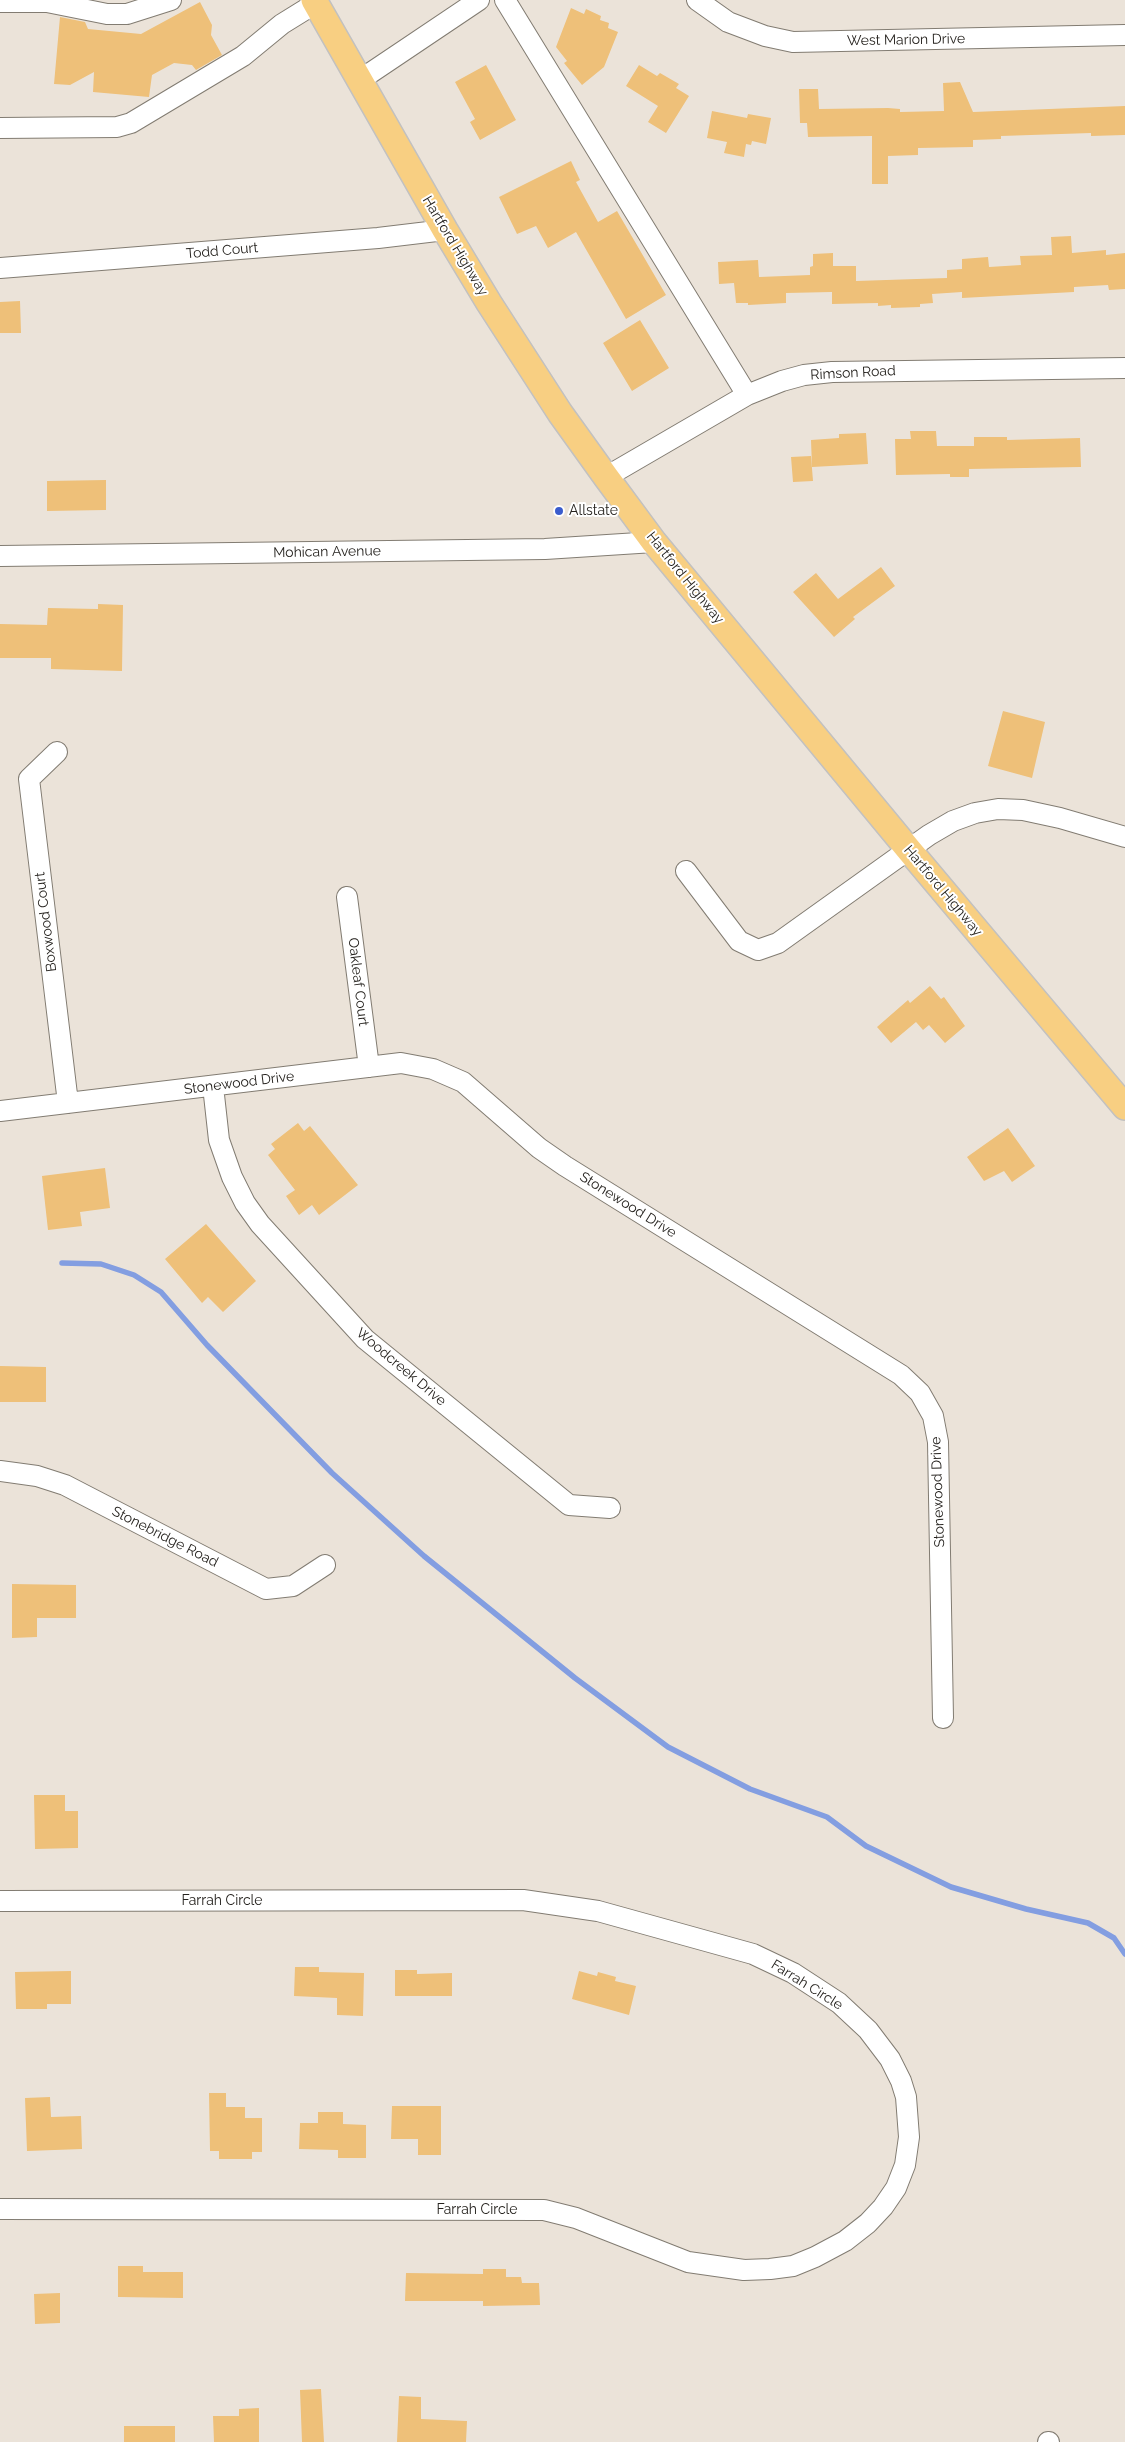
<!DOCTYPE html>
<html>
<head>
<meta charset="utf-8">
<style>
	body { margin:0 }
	canvas { display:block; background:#ebe3d9 }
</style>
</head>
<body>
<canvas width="1125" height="2442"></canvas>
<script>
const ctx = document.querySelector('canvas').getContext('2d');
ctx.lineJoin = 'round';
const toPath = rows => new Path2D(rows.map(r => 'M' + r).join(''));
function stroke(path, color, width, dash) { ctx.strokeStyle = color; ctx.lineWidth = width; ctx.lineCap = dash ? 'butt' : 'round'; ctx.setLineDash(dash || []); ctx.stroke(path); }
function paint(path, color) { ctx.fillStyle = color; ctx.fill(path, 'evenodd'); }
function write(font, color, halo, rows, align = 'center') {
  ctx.font = font + ' Raleway,sans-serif'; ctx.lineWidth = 4; ctx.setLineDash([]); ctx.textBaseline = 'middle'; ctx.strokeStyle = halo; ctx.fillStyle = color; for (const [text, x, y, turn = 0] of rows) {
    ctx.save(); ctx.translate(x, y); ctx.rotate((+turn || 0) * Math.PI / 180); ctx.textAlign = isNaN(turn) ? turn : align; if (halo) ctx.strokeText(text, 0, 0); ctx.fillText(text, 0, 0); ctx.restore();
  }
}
stroke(toPath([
	[62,1263,101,1264,134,1275,161,1292,207,1345,332,1473,424,1556,575,1678,668,1747,750,1789,827,1817,866,1846,951,1887,1026,1909,1088,1923,1114,1938,1125,1954]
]), '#839ee1', 5.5);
paint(toPath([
	[200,2,212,25,211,35,222,55,196,70,192,65,174,63,152,75,149,97,93,92,94,72,70,85,54,84,60,17,85,22,88,29,141,34],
	[571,8,584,14,586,9,601,16,600,20,609,23,608,28,618,32,604,67,582,85,564,63,567,61,556,47],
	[486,65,516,120,480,140,470,122,475,119,455,82],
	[639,65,657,76,660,73,679,84,676,88,689,96,666,133,648,122,658,106,626,86],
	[960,82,973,112,1125,106,1125,135,1091,136,1091,133,1001,136,1001,139,973,140,973,147,918,148,918,155,888,156,888,184,872,184,872,136,808,137,807,123,800,123,799,89,818,89,819,109,888,108,900,109,900,112,944,111,943,83],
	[712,111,747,118,748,114,771,118,766,144,752,141,751,145,746,144,744,157,724,153,727,142,707,138],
	[571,161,580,180,576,182,598,222,617,211,666,295,626,319,576,232,548,248,536,226,517,234,499,197],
	[1071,236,1072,253,1106,250,1106,255,1125,253,1125,289,1109,290,1108,285,1074,287,1074,292,962,298,962,292,932,294,933,303,920,304,920,307,891,308,891,305,878,306,878,303,832,304,832,292,786,293,786,303,748,305,748,303,736,303,734,283,719,284,718,262,758,260,759,277,810,275,810,267,813,266,813,254,833,253,833,266,856,266,856,281,947,278,947,270,962,269,962,259,988,257,989,267,1021,265,1020,256,1052,255,1051,237],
	[20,301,21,333,0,333,0,302],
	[640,320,669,368,632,391,603,343],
	[910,431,936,431,937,446,974,446,974,437,1007,437,1007,440,1080,438,1081,467,969,469,969,477,950,477,950,474,896,475,895,439,911,439],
	[866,433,868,464,812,467,811,440,839,438,839,434],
	[811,456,813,481,793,482,791,457],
	[106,480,106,510,47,511,47,481],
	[881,567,895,586,853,617,855,619,834,637,793,592,816,573,838,599],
	[98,604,123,605,122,671,51,669,51,658,0,658,0,624,47,625,48,608,98,609],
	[1003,711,1045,722,1032,778,988,766],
	[930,986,941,999,944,997,965,1026,945,1043,929,1025,923,1030,916,1022,891,1043,877,1027,908,1000,910,1003],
	[298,1123,304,1131,310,1126,358,1185,319,1215,312,1205,299,1215,286,1196,295,1190,268,1155,275,1149,271,1144],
	[1008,1128,1035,1166,1012,1182,1004,1171,984,1181,967,1157],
	[105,1168,110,1208,80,1212,82,1226,48,1230,42,1176],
	[206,1224,256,1281,223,1312,208,1297,202,1303,165,1259],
	[0,1366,46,1367,46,1402,0,1402],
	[12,1584,76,1585,76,1618,37,1618,37,1637,12,1638],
	[34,1795,65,1795,65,1811,78,1811,78,1848,35,1849],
	[295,1967,319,1967,319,1972,364,1973,363,2016,337,2015,337,1998,294,1996],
	[395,1970,417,1970,417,1974,452,1973,452,1996,395,1996],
	[71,1971,71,2004,47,2004,47,2009,16,2009,15,1972],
	[579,1971,597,1976,598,1972,616,1977,615,1981,636,1986,629,2015,572,1999],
	[209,2093,226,2093,226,2107,245,2107,245,2118,262,2118,262,2152,252,2152,252,2159,219,2159,219,2151,210,2151],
	[50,2097,51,2117,81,2116,82,2149,27,2151,25,2098],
	[392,2106,441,2106,441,2155,418,2155,418,2139,391,2139],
	[318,2112,343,2112,343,2124,366,2125,366,2158,338,2158,338,2150,299,2149,300,2123,318,2123],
	[118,2266,143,2266,143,2272,183,2272,183,2298,118,2297],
	[483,2269,506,2269,506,2277,521,2277,522,2283,539,2283,540,2305,483,2306,483,2301,405,2301,406,2273,483,2274],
	[60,2293,60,2323,35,2324,34,2294],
	[321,2389,324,2442,302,2442,300,2390],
	[399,2396,421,2397,421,2419,467,2421,466,2442,397,2442],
	[259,2408,259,2442,214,2442,213,2416,239,2416,239,2409],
	[124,2426,175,2426,175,2442,124,2442]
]), '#eec079');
const minor = toPath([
	[505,0,747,395],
	[697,0,728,22,765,36,793,42,1125,35],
	[0,2,47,2,107,14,127,14,171,0],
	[360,80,479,0],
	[0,128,117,127,131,123,243,56,282,24,316,3],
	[0,268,378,238,445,230],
	[606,477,747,395,782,381,804,375,832,372,1125,368],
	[0,556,545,549,654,542],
	[57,752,29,779,68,1103],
	[686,871,739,941,758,950,778,943,929,835,953,821,975,813,998,809,1023,810,1060,818,1125,837],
	[347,897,369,1067],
	[213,1086,219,1140,232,1177,245,1203,260,1224,365,1339,569,1505,610,1508],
	[0,1111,401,1063,433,1069,463,1082,539,1148,565,1166,901,1375,920,1393,933,1416,938,1442,943,1718],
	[0,1471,37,1476,65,1485,266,1589,293,1586,325,1565],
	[0,1901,523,1900,598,1911,753,1954,793,1973,839,2003,868,2030,890,2059,901,2081,906,2097,909,2137,905,2165,896,2188,883,2207,868,2223,845,2241,815,2257,793,2266,770,2269,744,2270,688,2262,576,2218,544,2210,0,2209],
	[1048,2442,1049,2442]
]);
const major = toPath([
	[314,0,445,230,489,303,560,413,606,477,654,542,909,850,1125,1107]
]);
stroke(minor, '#827c72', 22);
stroke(major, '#c2c1c0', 28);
stroke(minor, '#fff', 20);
stroke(major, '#f8cf82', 25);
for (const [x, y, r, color] of [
	[559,511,5,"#3a5ccd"]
]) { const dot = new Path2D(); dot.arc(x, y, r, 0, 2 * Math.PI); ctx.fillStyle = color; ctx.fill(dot); stroke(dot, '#fff', 2); }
write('14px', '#25221e', '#fff', [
	["West Marion Drive",906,40,-1],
	["Hartford Highway",455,246,59],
	["Todd Court",222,251,-5],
	["Rimson Road",853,373,-3],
	["Mohican Avenue",327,552,-1],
	["Hartford Highway",685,578,51],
	["Hartford Highway",943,891,50],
	["Boxwood Court",46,922,-97],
	["Oakleaf Court",358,982,83],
	["Stonewood Drive",239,1083,-7],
	["Stonewood Drive",628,1205,32],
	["Woodcreek Drive",401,1367,40],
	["Stonewood Drive",938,1492,-92],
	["Stonebridge Road",165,1537,27],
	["Farrah Circle",222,1901],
	["Farrah Circle",807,1985,32],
	["Farrah Circle",477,2210]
]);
write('14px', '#25221e', '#fff', [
	["Allstate",569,511]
], 'left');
</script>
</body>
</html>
